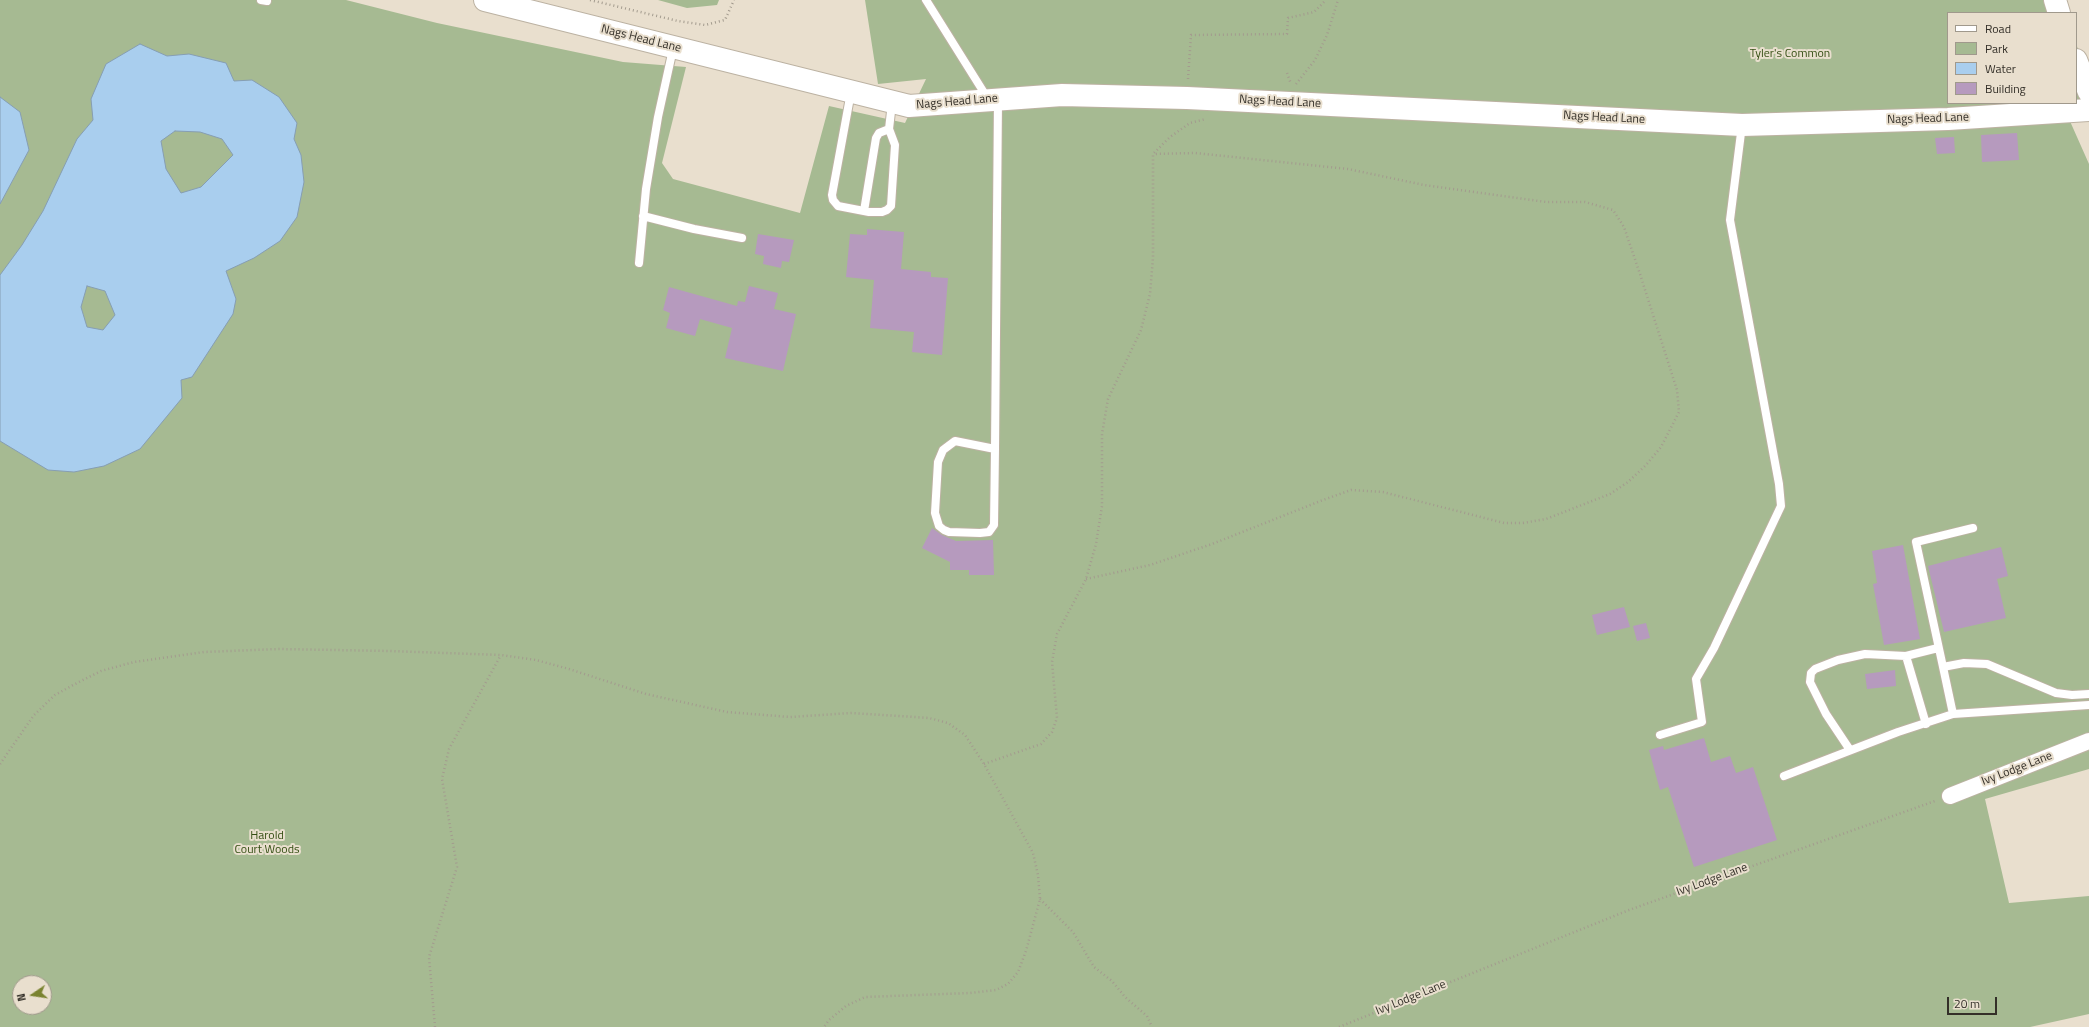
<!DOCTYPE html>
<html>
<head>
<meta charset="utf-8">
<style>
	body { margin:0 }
	#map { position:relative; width:2089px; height:1027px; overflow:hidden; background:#e9dfce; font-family:"Titillium Web",sans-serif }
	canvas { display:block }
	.legend { position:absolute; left:1947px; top:12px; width:130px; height:92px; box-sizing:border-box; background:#e9dfce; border:1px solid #a0998c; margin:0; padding:5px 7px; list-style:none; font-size:12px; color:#332f28 }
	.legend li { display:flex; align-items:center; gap:8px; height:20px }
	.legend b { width:20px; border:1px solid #a0998c }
	.north { position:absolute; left:12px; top:975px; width:40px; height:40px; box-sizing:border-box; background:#e9dfce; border:1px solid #a0998c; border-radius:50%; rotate:257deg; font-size:11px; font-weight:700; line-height:16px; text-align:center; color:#332f28 }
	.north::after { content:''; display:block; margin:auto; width:14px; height:18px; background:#7a832f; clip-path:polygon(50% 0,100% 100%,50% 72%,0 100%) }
	.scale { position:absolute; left:1947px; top:997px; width:50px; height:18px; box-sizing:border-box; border:2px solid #332f28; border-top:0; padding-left:5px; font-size:12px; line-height:14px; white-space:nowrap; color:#332f28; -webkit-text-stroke:3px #e9dfce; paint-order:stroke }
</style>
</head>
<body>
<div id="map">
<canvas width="2089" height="1027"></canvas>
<ul class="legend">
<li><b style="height:5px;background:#fff"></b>Road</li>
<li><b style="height:11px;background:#a6ba92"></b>Park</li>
<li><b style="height:11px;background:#a9ceee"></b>Water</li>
<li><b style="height:11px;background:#b69abe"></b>Building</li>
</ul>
<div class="north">N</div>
<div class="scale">20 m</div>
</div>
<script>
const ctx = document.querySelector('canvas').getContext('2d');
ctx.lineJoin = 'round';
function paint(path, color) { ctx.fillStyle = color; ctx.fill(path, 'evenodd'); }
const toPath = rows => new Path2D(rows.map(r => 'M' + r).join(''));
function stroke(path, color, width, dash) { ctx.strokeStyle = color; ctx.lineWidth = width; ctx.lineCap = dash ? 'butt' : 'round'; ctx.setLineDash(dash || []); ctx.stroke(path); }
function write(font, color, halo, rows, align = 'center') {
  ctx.font = font + ' "Titillium Web",sans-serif'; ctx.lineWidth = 4; ctx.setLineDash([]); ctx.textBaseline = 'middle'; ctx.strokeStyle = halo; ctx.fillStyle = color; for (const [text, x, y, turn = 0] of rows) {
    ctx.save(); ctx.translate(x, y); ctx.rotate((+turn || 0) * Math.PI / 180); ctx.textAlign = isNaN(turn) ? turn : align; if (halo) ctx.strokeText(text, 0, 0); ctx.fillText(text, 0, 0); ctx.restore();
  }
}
paint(toPath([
	[0,0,346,0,437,23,623,62,686,67,662,163,673,179,800,213,829,106,905,123,926,79,878,84,865,0,2063,0,2067,13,1948,13,1948,103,2076,103,2076,43,2089,86,2089,109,2065,110,2089,164,2089,769,1985,799,2009,903,2089,896,2089,1014,2030,1027,0,1027],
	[20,983,44,983,44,1007,20,1007],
	[658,0,719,0,717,5,687,8]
]), '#a6ba92');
const water = toPath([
	[140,44,167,56,189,54,226,63,234,81,252,80,279,97,297,123,294,139,301,155,304,182,297,217,280,241,254,258,226,271,236,299,233,314,192,377,181,380,182,398,140,449,104,466,74,472,48,470,0,441,0,275,22,245,43,211,77,139,93,120,91,99,106,64,140,44],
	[175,131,200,132,222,139,233,155,201,187,181,193,166,169,161,141,175,131],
	[87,286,105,291,115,315,103,330,87,327,81,307,87,286],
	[0,97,20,112,29,150,0,204,0,97]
]);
paint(water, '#a9ceee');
stroke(water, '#869eb3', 1);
paint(toPath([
	[2017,133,2019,160,1982,162,1981,135],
	[1954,137,1955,153,1937,154,1935,138],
	[867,229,904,232,901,269,931,272,931,277,948,278,942,355,912,352,914,332,870,328,874,280,846,277,850,234,867,235],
	[758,234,794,240,789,262,782,261,781,268,763,264,764,256,755,254],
	[749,286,778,293,774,309,796,314,783,371,725,358,732,328,700,319,695,336,666,328,670,313,663,310,669,287,737,306,738,301,745,302],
	[932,528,942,535,956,541,993,540,994,575,969,575,969,570,950,570,950,562,922,548],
	[1903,545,1920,639,1884,645,1873,584,1877,583,1872,551],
	[2001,547,2008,576,1997,579,2006,618,1944,632,1928,566],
	[1624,607,1630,627,1597,635,1592,615],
	[1646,623,1650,638,1637,641,1633,626],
	[1895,670,1896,686,1867,689,1865,674],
	[1704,738,1711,762,1730,756,1736,773,1753,767,1777,840,1694,867,1668,787,1660,790,1649,750,1663,746,1664,750]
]), '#b69abe');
const lane = toPath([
	[261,0,267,1],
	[926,0,988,99],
	[851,92,832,195,833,200,838,206,869,212,882,212,887,210,891,206,895,145,889,129,892,103],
	[864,211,876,138,879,133,889,129],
	[643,216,694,229,742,238],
	[639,263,646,189,658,117,673,49],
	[995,449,955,441,943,450,938,462,935,513,939,526,944,530,949,532,980,533,989,532,994,525,995,449,998,100],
	[1973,528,1916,542,1943,667,1964,663,1987,664,2056,693,2072,695,2089,694],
	[1906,656,1938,648],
	[1943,667,1953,714],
	[1660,735,1702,722,1696,679,1714,648,1781,506,1779,484,1730,220,1742,125],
	[1850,750,1826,714,1810,682,1811,673,1815,669,1838,660,1865,654,1906,656,1926,724],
	[1784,776,1898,732,1953,714,2089,705]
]);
const street = toPath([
	[1950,796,2089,741]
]);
const secondary = toPath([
	[485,0,909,106,1062,95,1187,98,1742,125,1948,119,2089,110],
	[2055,0,2059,13],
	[2076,60,2089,92]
]);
stroke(lane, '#bcb2a2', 10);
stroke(street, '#bcb2a2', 18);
stroke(secondary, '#bcb2a2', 24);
stroke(toPath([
	[590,0,678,21,705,25,725,20,734,0],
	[1287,73,1291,84],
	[1188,79,1191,35,1287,34,1288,18,1314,12,1326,0],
	[1296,84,1315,60,1327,35,1338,0],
	[1086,579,1150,565,1212,544,1323,500,1351,490,1383,492,1504,523,1523,523,1546,519,1610,494,1628,482,1646,465,1661,447,1679,412,1677,390,1640,274,1624,227,1613,210,1585,202,1546,202,1424,185,1348,169,1195,153,1153,154],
	[0,764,34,715,55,695,75,684,101,671,134,662,204,652,279,649,390,651,501,655,536,660,569,669,646,694,727,712,790,717,852,713,929,718,948,723,965,735,984,764,1033,853,1038,875,1040,899,1026,951,1018,972,1008,984,996,990,970,993,865,997,846,1006,829,1020,824,1027],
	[984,764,1041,744,1052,732,1057,718,1052,662,1057,634,1086,579,1096,544,1102,506,1102,434,1108,399,1141,330,1150,294,1153,258,1153,154,1170,137,1190,123,1206,119],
	[1040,899,1073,932,1094,967,1112,981,1125,997,1147,1016,1152,1027],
	[435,1027,429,957,457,867,442,779,449,749,501,655],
	[1339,1027,1629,910,1935,801]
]), '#a39b8e', 2.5, [1, 3]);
stroke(lane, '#fff', 8);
stroke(street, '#fff', 16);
stroke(secondary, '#fff', 22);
write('12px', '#332f28', '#e9dfce', [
	["Nags Head Lane",641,39,14],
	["Nags Head Lane",957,102,-5],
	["Nags Head Lane",1280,102,3],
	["Nags Head Lane",1604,118,3],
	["Nags Head Lane",1928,119,-2],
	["Ivy Lodge Lane",2017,769,-21],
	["Ivy Lodge Lane",1712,880,-20],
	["Ivy Lodge Lane",1411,998,-22]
]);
write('12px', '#354f14', '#e9dfce', [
	["Tyler's Common",1790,54],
	["Harold",267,836],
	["Court Woods",267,850]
]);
</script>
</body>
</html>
